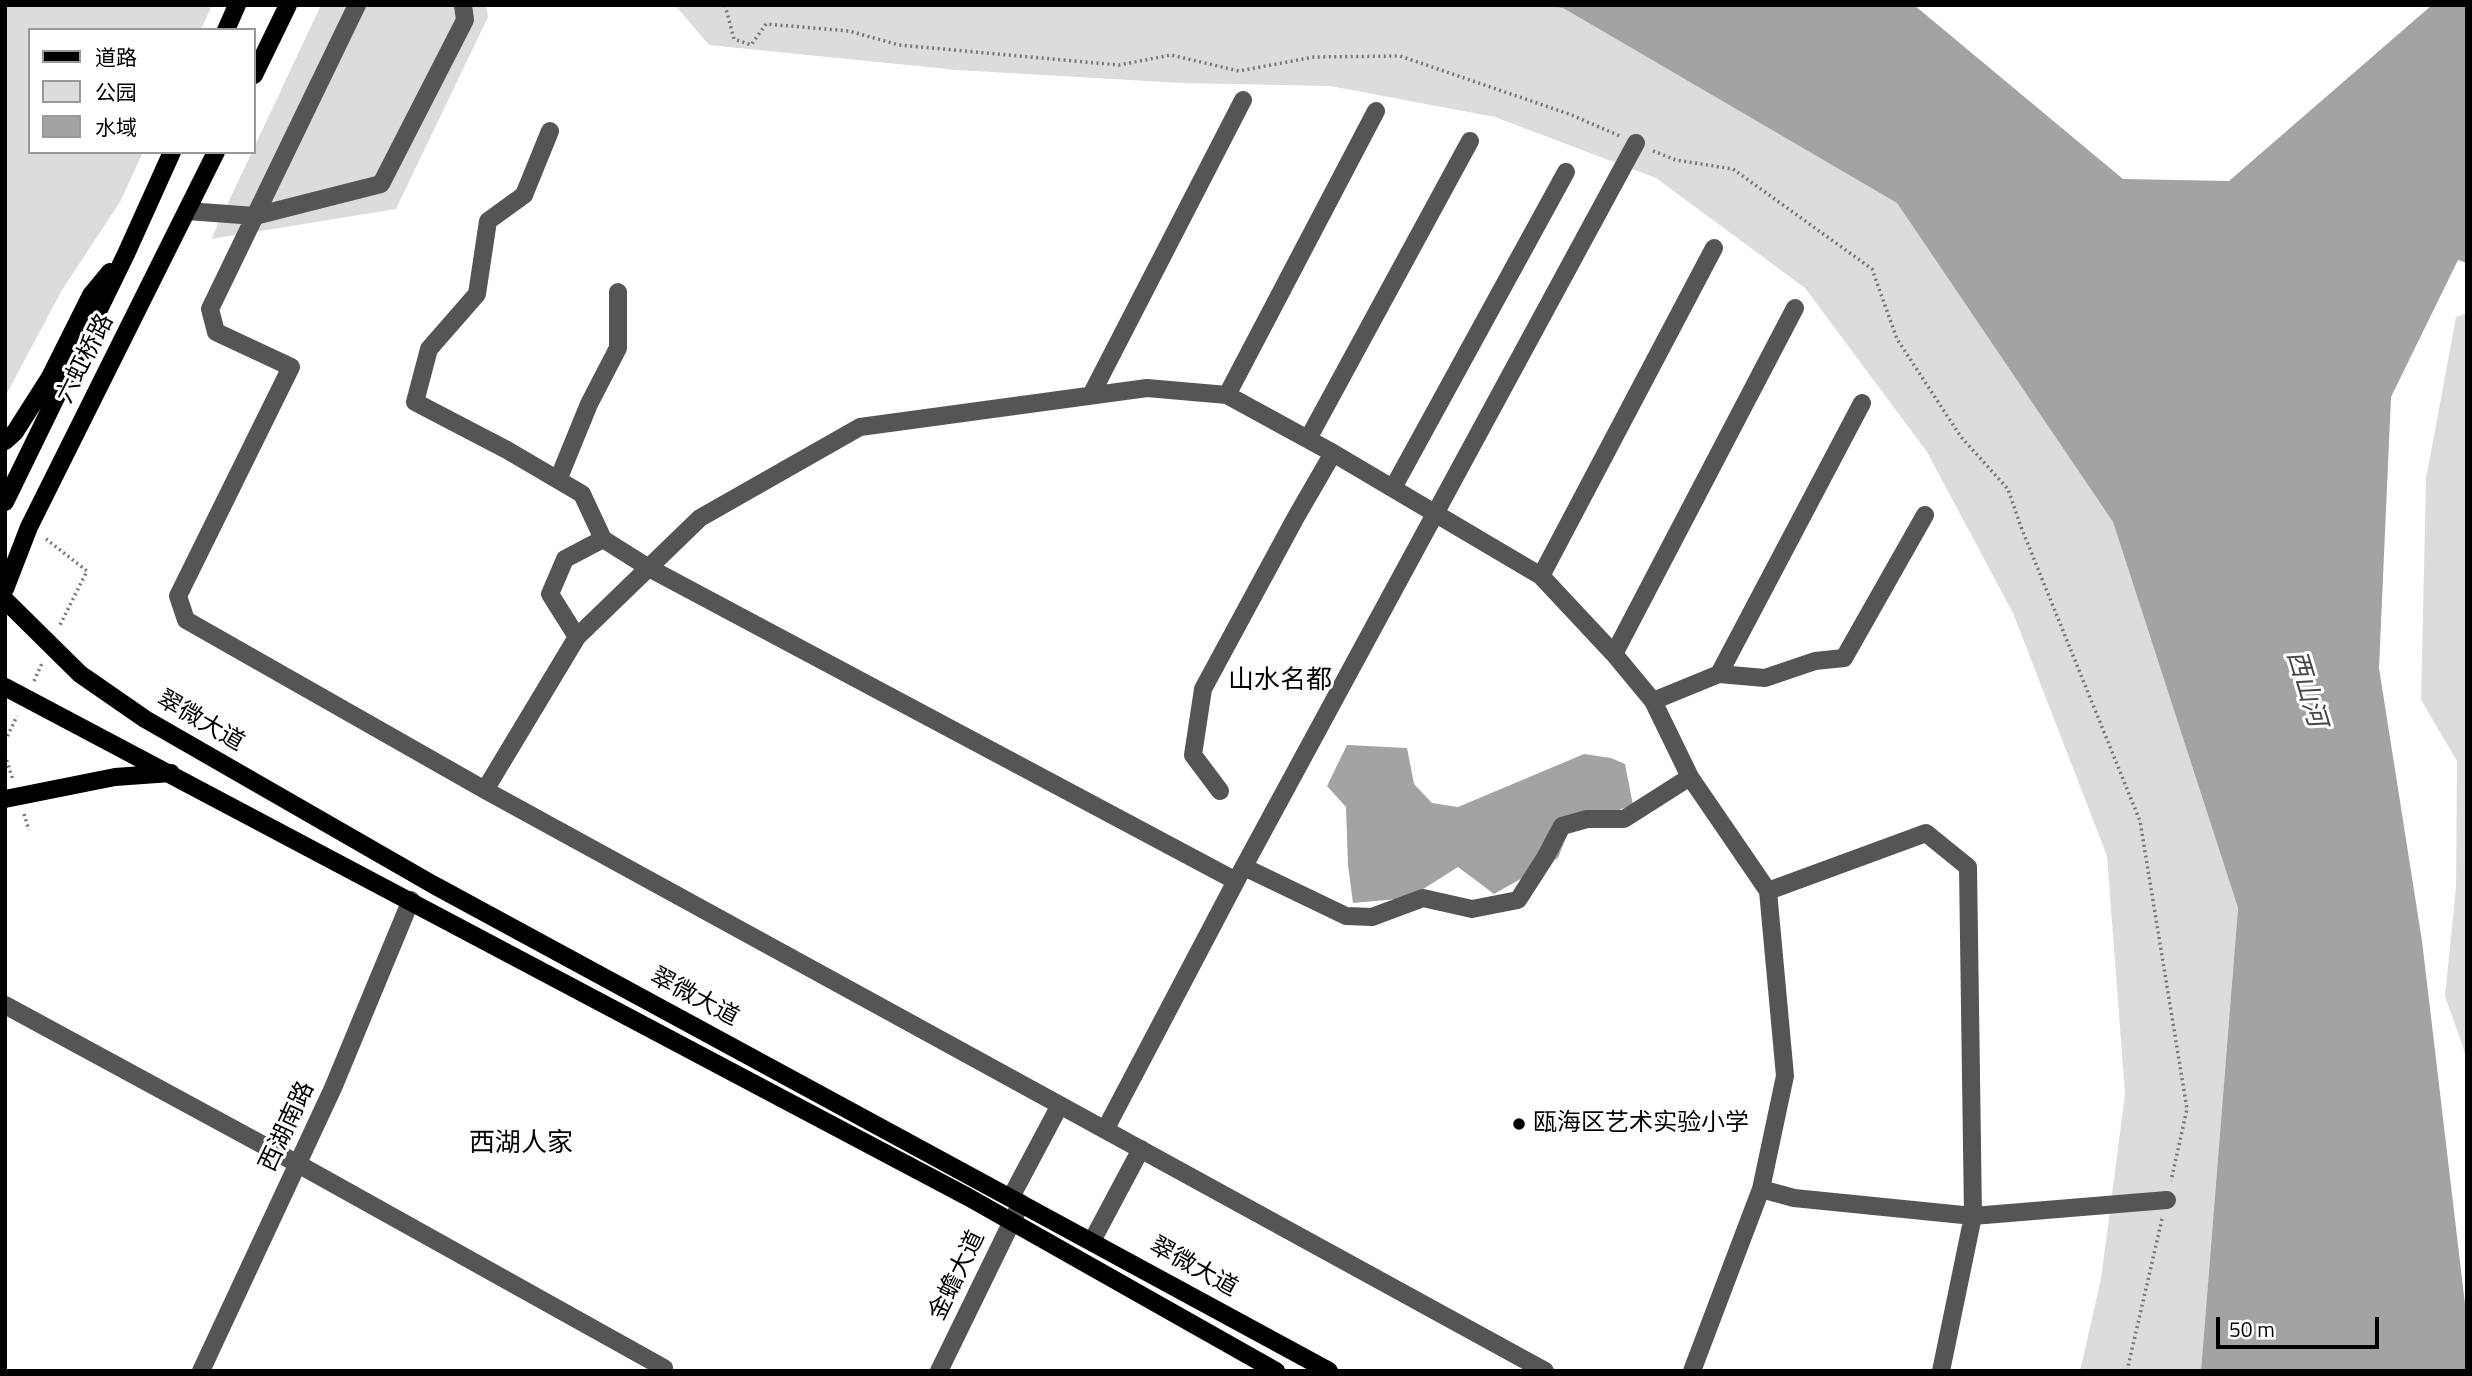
<!DOCTYPE html>
<html>
<head>
<meta charset="utf-8">
<style>
	body { margin:0 }
	#map { position:relative; width:2472px; height:1376px; overflow:hidden; background:#fff; font-family:"Titillium Web","Noto Sans SC",sans-serif }
	canvas { display:block }
	.frame { position:absolute; inset:0; border:7px solid #000; pointer-events:none }
	.legend { position:absolute; left:28px; top:28px; width:228px; height:126px; box-sizing:border-box; background:#fff; border:2px solid #999; margin:0; padding:9px 12px; list-style:none; font-size:21px; color:#000 }
	.legend li { display:flex; align-items:center; gap:14px; height:35px }
	.legend b { width:35px; border:2px solid #999 }
	.scale { position:absolute; left:2216px; top:1317px; width:163px; height:32px; box-sizing:border-box; border:4px solid #000; border-top:0; padding-left:9px; font-size:21px; line-height:24px; white-space:nowrap; color:#000; -webkit-text-stroke:5px #fff; paint-order:stroke }
</style>
</head>
<body>
<div id="map">
<canvas width="2472" height="1376"></canvas>
<div class="frame"></div>
<ul class="legend">
<li><b style="height:9px;background:#000"></b>道路</li>
<li><b style="height:19px;background:#dcdcdc"></b>公园</li>
<li><b style="height:19px;background:#a3a3a3"></b>水域</li>
</ul>
<div class="scale">50 m</div>
</div>
<script>
const ctx = document.querySelector('canvas').getContext('2d');
ctx.lineJoin = 'round';
function paint(path, color) { ctx.fillStyle = color; ctx.fill(path, 'evenodd'); }
const toPath = rows => new Path2D(rows.map(r => 'M' + r).join(''));
function stroke(path, color, width, dash) { ctx.strokeStyle = color; ctx.lineWidth = width; ctx.lineCap = dash ? 'butt' : 'round'; ctx.setLineDash(dash || []); ctx.stroke(path); }
function write(font, color, halo, rows, align = 'center') {
  ctx.font = font + ' "Titillium Web","Noto Sans SC",sans-serif'; ctx.lineWidth = 6; ctx.setLineDash([]); ctx.textBaseline = 'middle'; ctx.strokeStyle = halo; ctx.fillStyle = color; for (const [text, x, y, turn = 0] of rows) {
    ctx.save(); ctx.translate(x, y); ctx.rotate((+turn || 0) * Math.PI / 180); ctx.textAlign = isNaN(turn) ? turn : align; if (halo) ctx.strokeText(text, 0, 0); ctx.fillText(text, 0, 0); ctx.restore();
  }
}
paint(toPath([
	[5,5,212,5,201,30,30,30,30,152,143,152,120,202,62,290,5,397],
	[321,5,486,5,488,17,396,209,211,239],
	[675,5,1536,5,1563,8,1897,203,2113,522,2238,908,2201,1371,2080,1371,2101,1279,2125,1094,2107,856,2013,613,1927,452,1805,288,1656,178,1495,117,1330,86,1182,83,957,70,709,45],
	[2467,313,2467,1084,2465,1053,2445,996,2456,887,2457,761,2421,700,2426,479,2456,317]
]), '#dcdcdc');
paint(toPath([
	[1536,5,1914,5,2123,179,2229,181,2432,5,2467,5,2467,263,2458,260,2391,397,2379,668,2422,941,2467,1321,2467,1371,2201,1371,2238,908,2113,522,1897,203,1563,8],
	[1347,745,1407,748,1414,784,1432,803,1458,807,1584,754,1611,758,1625,764,1633,805,1570,827,1558,858,1494,894,1458,867,1409,898,1353,903,1348,865,1346,807,1327,786]
]), '#a3a3a3');
stroke(toPath([
	[725,5,734,39,751,45,766,24,849,31,899,45,1119,65,1171,55,1239,71,1314,57,1400,56,1569,114,1620,136],
	[1653,151,1676,160,1733,169,1872,269,1897,339,1961,437,2008,489,2021,527,2140,821,2187,1109,2171,1181],
	[46,539,87,571,59,627],
	[34,681,42,663],
	[5,741,17,716],
	[5,755,13,780],
	[24,814,29,830],
	[2127,1371,2162,1219]
]), '#777', 3.5, [2, 3.5]);
stroke(toPath([
	[357,5,210,309,216,332,291,367,178,596,186,620,485,790,1545,1371],
	[550,131,524,195,488,221,477,294,429,349,415,402,507,450,582,494,603,539,649,568,1236,881,1105,1130],
	[187,211,255,216,381,184,465,20,463,5],
	[1091,395,1243,100],
	[1227,395,1376,111],
	[1308,439,1470,141],
	[558,480,589,404,618,348,618,292],
	[1393,488,1566,172],
	[1541,576,1714,248],
	[577,637,550,594,565,559,603,539],
	[1614,654,1795,308],
	[1719,674,1765,678,1815,661,1844,658,1925,515],
	[1653,701,1719,674,1862,403],
	[485,790,577,637,700,518,860,427,1147,388,1227,395,1333,453,1541,576,1614,654,1653,701,1690,777,1768,891,1785,1076,1761,1189,1692,1371],
	[1220,791,1193,755,1203,689,1296,517,1333,453],
	[1244,867,1346,916,1372,917,1423,898,1472,909,1518,900,1545,858,1562,826,1587,819,1624,819,1690,777],
	[1236,881,1636,143],
	[1768,891,1926,833,1968,867,1973,1216,1941,1371],
	[5,1005,298,1164,664,1368],
	[1761,1189,1794,1198,1973,1216,2167,1200],
	[1011,1197,1060,1105],
	[1092,1241,1141,1149],
	[201,1371,333,1088,411,900],
	[939,1371,1021,1203]
]), '#555', 18);
stroke(toPath([
	[226,30,237,5],
	[254,75,288,5],
	[5,441,15,432,50,377,91,295,110,272],
	[5,502,126,254,172,152],
	[5,589,29,527,216,152],
	[5,600,80,674,145,719,432,884,1329,1371],
	[5,687,968,1197,1276,1371],
	[5,799,115,777,171,773]
]), '#000', 18);
for (const [x, y, r, color] of [
	[1519,1124,7,"#000"]
]) { const dot = new Path2D(); dot.arc(x, y, r, 0, 2 * Math.PI); ctx.fillStyle = color; ctx.fill(dot); stroke(dot, '#fff', 2.5); }
write('24px', '#000', '#fff', [
	["六虹桥路",86,359,-63],
	["翠微大道",200,722,30],
	["翠微大道",694,998,28],
	["西湖南路",288,1127,-65],
	["翠微大道",1193,1268,29],
	["金蟾大道",958,1276,-64]
]);
write('24px', '#000', '#fff', [
	["瓯海区艺术实验小学",1533,1124]
], 'left');
write('26px', '#000', '#fff', [
	["山水名都",1280,682],
	["西湖人家",521,1145]
]);
write('italic 26px', '#444', '#fff', [
	["西山河",2305,689,73]
]);
</script>
</body>
</html>
